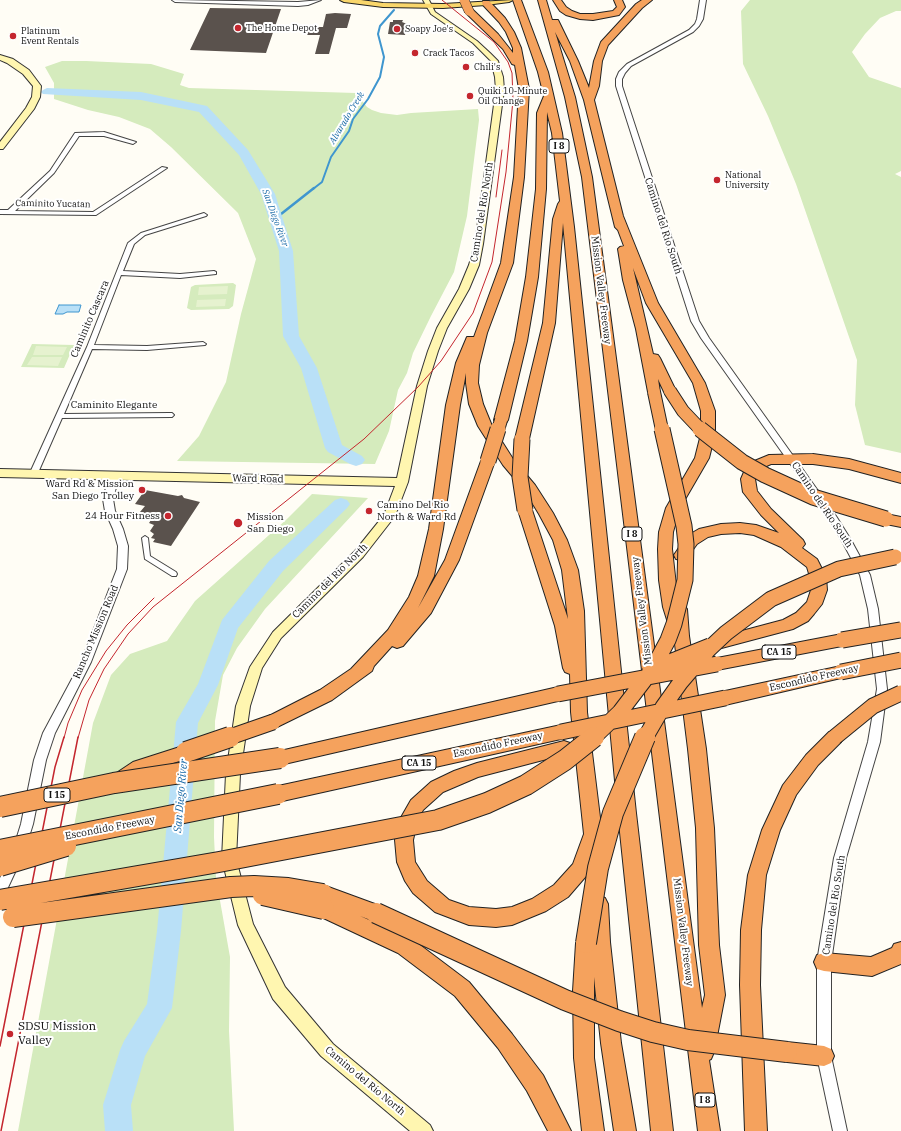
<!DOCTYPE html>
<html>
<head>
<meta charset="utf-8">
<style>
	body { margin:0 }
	canvas { display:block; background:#fffdf5 }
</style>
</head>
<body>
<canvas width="901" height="1131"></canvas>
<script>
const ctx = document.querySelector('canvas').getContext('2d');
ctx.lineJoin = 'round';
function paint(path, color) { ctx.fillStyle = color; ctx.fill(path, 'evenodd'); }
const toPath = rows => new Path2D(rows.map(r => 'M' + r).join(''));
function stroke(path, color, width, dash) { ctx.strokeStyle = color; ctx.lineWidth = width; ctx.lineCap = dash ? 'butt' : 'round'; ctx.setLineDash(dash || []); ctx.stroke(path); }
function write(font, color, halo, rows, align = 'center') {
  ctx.font = font + ' "IBM Plex Serif",serif'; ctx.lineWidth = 4; ctx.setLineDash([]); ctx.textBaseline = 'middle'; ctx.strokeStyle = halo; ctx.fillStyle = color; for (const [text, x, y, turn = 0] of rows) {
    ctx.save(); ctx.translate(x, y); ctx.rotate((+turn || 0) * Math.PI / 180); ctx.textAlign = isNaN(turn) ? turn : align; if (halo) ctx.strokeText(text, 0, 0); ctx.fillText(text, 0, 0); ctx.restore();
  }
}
paint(toPath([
	[750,0,901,0,901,11,896,11,880,18,865,34,852,52,869,77,901,88,901,171,895,174,901,177,901,453,865,445,855,405,857,360,796,184,768,116,743,64,741,11],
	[62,61,86,61,151,64,184,74,180,85,189,88,356,93,367,107,372,110,381,113,397,115,411,113,478,109,479,120,467,216,454,272,431,316,413,353,407,373,398,390,389,431,375,464,177,461,199,436,226,382,241,314,256,259,238,213,171,147,150,129,119,117,88,110,54,99,54,83,45,67],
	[233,283,236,285,233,306,229,309,191,310,187,308,191,287,195,285],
	[32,344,74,345,64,368,21,367],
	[312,494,368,498,265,609,237,648,223,675,215,721,214,837,216,878,230,957,229,1031,234,1131,18,1131,93,723,111,675,130,654,167,641,195,601,287,519]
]), '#d5ebbd');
paint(toPath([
	[228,286,227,294,198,295,199,287],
	[226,299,225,306,196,307,197,300],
	[36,346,67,347,63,355,33,355],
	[32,357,62,357,58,366,27,365]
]), '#e6f2cf');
const water = toPath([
	[59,305,81,305,79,312,67,312,63,314,55,314,59,305]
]);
paint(water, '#b9e0f7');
stroke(water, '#3f96cf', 1);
stroke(toPath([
	[313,189,322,182,331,157,349,131,353,119,368,99,380,77,384,57,378,34,380,26,394,10]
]), '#3f96cf', 2);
stroke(toPath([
	[276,218,314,188]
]), '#3f96cf', 2.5);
paint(toPath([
	[47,88,141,92,207,106,248,150,275,194,293,251,299,336,317,368,342,445,362,456,365,460,362,464,356,466,350,464,328,452,325,448,301,368,283,336,279,251,261,194,239,155,199,112,141,100,43,94,41,92,43,90,47,88],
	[341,498,347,500,350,504,347,508,283,571,238,628,218,685,198,723,181,931,172,1008,145,1056,131,1105,133,1131,105,1131,103,1105,120,1050,124,1041,147,1004,157,931,176,722,198,684,222,620,269,561,335,500,341,498]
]), '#b9e0f7');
paint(toPath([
	[210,8,281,9,266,53,190,50],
	[335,13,351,14,347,28,336,28,329,54,315,54,320,35,307,35,309,27,323,27,326,14],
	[393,20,403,20,402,22,407,24,405,35,388,34,390,22,393,22],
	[145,490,178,496,182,495,184,498,200,502,171,546,153,542,155,539,151,538,154,534,150,531,154,525,149,523,151,520,145,518,148,514,140,512,145,506,135,504]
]), '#5a524d');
const pedestrian = toPath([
	[145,536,148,538,150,556,176,572,177,574,176,576,172,576,145,559,142,538,145,536]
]);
const minor = toPath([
	[104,132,136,142,133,144,104,136,79,136,54,173,15,211,93,212,162,167,167,168,96,215,0,214,0,210,8,210,50,171,75,133,104,132],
	[204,213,207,215,206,216,145,235,134,244,123,271,180,274,214,271,216,272,216,274,180,278,121,275,94,345,147,346,203,342,206,344,205,345,147,350,92,349,64,414,170,413,172,413,174,415,172,417,62,418,37,475,36,477,30,477,29,475,87,347,128,243,141,233,204,213]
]);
const tertiary = toPath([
	[172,0,298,2,321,0,308,5,298,6,175,2,172,0],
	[700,0,706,0,703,19,699,26,693,32,631,66,625,73,622,79,622,86,699,321,709,338,836,516,851,540,870,575,878,609,887,689,880,742,846,858,831,962,831,1056,847,1131,833,1131,817,1056,817,962,834,858,868,742,877,689,868,609,860,575,843,543,830,520,701,338,691,321,616,86,616,79,619,72,627,64,689,30,695,24,697,19,700,0],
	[114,473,119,476,113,499,115,511,123,529,128,546,127,569,91,662,55,733,46,760,33,824,24,853,4,896,0,898,0,878,12,853,21,824,34,760,43,733,81,662,117,569,118,546,113,529,105,511,103,499,109,476,114,473]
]);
const secondary = toPath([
	[423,0,429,0,435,12,477,41,490,53,498,61,503,77,504,90,483,244,479,265,469,289,447,328,438,351,427,386,408,482,395,516,363,557,281,638,262,668,250,706,240,774,236,859,253,924,285,987,333,1044,430,1125,433,1131,410,1131,321,1056,273,999,238,925,222,859,226,774,236,706,250,667,273,632,355,551,384,515,395,486,0,477,0,469,397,478,417,386,428,351,437,328,459,289,469,265,475,244,496,90,495,77,491,61,473,43,431,14,423,0],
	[0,55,13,59,29,70,41,86,40,97,34,109,3,149,0,149,0,142,26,108,32,97,33,86,23,74,7,63,0,60,0,55]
]);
const primary = toPath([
	[340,0,361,0,383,3,443,4,513,0,509,2,486,5,443,8,383,7,344,2,340,0]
]);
const motorway = toPath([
	[513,0,521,0,548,72,562,133,574,227,636,813,673,1131,651,1131,618,813,563,223,555,323,529,439,527,442,522,443,517,442,515,439,543,323,553,219,558,204,560,201,552,133,547,112,546,189,538,277,527,341,508,420,506,423,501,424,496,423,494,420,515,341,526,277,536,189,537,113,544,96,538,72,513,0],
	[538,0,546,0,552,20,558,20,559,22,578,61,589,88,594,61,601,42,636,4,642,0,652,0,642,8,608,45,602,61,599,86,594,100,623,216,658,303,705,383,715,411,715,434,709,458,680,508,673,532,672,549,678,603,684,605,687,609,689,636,706,749,714,828,719,945,725,995,714,1052,711,1059,709,1060,720,1131,698,1131,582,177,565,97,538,0],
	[555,32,570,61,584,100,615,227,618,230,624,246,620,247,618,249,623,280,636,329,648,392,649,395,654,396,659,395,660,392,658,379,665,394,675,394,676,391,660,358,658,355,653,354,633,268,646,303,693,383,701,411,701,434,695,458,666,508,659,532,658,549,659,580,663,607,668,623,673,628,688,749,696,828,699,945,705,995,702,1008,592,177,575,97,555,32],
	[553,0,561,0,566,7,572,11,580,14,593,14,613,11,617,7,614,0,622,0,625,7,619,15,593,20,580,19,566,15,560,11,553,0],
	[483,1,489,1,505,18,514,32,521,48,529,89,524,177,513,263,487,333,479,365,478,383,483,404,492,426,513,459,535,485,553,513,567,540,578,570,584,611,587,712,606,866,604,872,597,874,590,872,589,869,587,875,568,897,546,911,512,925,496,927,469,925,435,912,413,893,405,881,397,862,395,840,399,821,411,800,431,782,454,771,477,763,564,741,570,743,573,748,570,753,478,777,443,792,423,810,417,822,413,840,415,862,427,881,449,900,469,907,496,909,512,907,532,899,554,885,573,864,584,834,571,712,570,674,565,672,563,668,555,626,518,510,520,507,525,505,530,507,532,510,568,619,562,570,553,540,539,514,525,491,503,465,478,426,469,404,466,383,466,373,460,405,443,529,434,576,418,608,445,560,481,461,483,458,488,456,493,458,495,461,459,560,431,613,403,646,397,648,392,646,374,666,372,671,332,700,273,729,267,727,265,722,267,717,320,690,351,669,388,630,409,597,418,576,429,529,446,405,456,363,467,337,474,337,501,263,514,177,519,89,515,65,512,64,503,49,466,13,465,11,466,9,472,9,498,34,513,53,513,48,506,32,499,22,483,5,482,3,483,1],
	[813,454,849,459,901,473,901,483,849,469,813,464,771,464,762,468,755,479,757,491,771,509,803,540,805,544,802,548,817,559,826,577,827,590,822,604,814,614,808,621,793,629,714,650,708,648,706,644,708,640,783,620,796,613,807,602,811,590,810,577,807,567,781,547,754,535,740,533,721,534,708,537,697,544,686,559,681,560,676,559,674,555,687,536,699,529,721,524,740,523,756,525,779,533,761,515,743,492,741,479,744,472,752,462,769,455,813,454],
	[886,514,901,517,901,527,881,523,879,519,881,515,886,514],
	[842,634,848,636,850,640,848,644,842,646,717,670,711,668,709,664,711,660,717,658,842,634],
	[841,666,847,668,849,672,847,676,841,678,725,705,719,703,717,698,719,693,725,691,841,666],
	[558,687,564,689,566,694,564,699,558,701,280,765,274,763,271,758,274,753,280,751,558,687],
	[561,725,567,727,570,732,567,737,561,739,278,802,272,799,269,794,272,789,278,786,561,725],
	[835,730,841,732,844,737,841,742,818,765,796,795,780,830,766,875,761,930,760,985,767,1131,745,1131,740,985,741,930,748,875,762,830,783,785,806,755,829,732,835,730],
	[186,745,192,747,195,752,192,757,145,772,124,786,118,788,112,786,109,781,112,776,133,762,186,745],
	[323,885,383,907,386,913,383,919,376,922,360,916,412,939,469,982,512,1034,543,1075,571,1131,548,1131,527,1091,498,1048,455,996,398,953,317,915,314,909,317,903,320,902,316,900,314,894,316,888,323,885],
	[598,895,605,898,608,904,610,942,621,1043,636,1131,614,1131,601,1043,594,977,594,1058,604,1131,582,1131,574,1058,573,991,576,943,579,937,586,934,590,935,588,904,591,898,598,895],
	[901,942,901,964,872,976,824,971,817,969,814,962,817,955,824,953,871,957,892,948,894,944,901,942],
	[787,1042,824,1046,831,1049,834,1056,831,1063,824,1066,787,1062,780,1059,777,1052,780,1045,787,1042]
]);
stroke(pedestrian, '#444', 2);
stroke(minor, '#444', 2);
stroke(tertiary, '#444', 2);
stroke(secondary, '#333', 2);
stroke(primary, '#222', 2);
stroke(motorway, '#222', 2);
paint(pedestrian, '#fff');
paint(minor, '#fff');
paint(tertiary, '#fff');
paint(secondary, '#fff6b0');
paint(primary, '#f9d66b');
paint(motorway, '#f5a25d');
stroke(toPath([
	[496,197,502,150],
	[64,738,68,723,82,690,106,651,127,625,154,598],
	[78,738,89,700,104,669,128,634,153,607,364,439,418,387,441,361,473,313,492,262,506,172,513,100,512,73,508,62,494,42,442,0]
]), '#c4262e', 1);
stroke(toPath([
	[0,1046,55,767,64,737],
	[1,1131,78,737]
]), '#c4262e', 1.5);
const motorwayBridgeFar3 = toPath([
	[464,0,469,11]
]);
const motorwayBridgeFar2 = toPath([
	[670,391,683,411,701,430],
	[654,392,662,430],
	[498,430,501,420]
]);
const motorwayBridgeFar1 = toPath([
	[700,429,742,462,765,475,813,497,886,519],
	[522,439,520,477,525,510],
	[488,461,498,429],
	[842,640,901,630],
	[650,670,710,646],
	[841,672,901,660],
	[558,694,717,664],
	[561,732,725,698],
	[835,737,873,706,901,693],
	[227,738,273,722],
	[593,738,620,712,652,670,668,640,674,624,685,580,686,544,684,526,662,429],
	[645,738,663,707,680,683,709,649,726,633,771,599,839,569,895,557]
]);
const motorwayBridge = toPath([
	[186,752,230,737],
	[0,807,114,783,280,758],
	[0,850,278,794],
	[0,866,66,846],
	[263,895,324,909],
	[0,900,219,862,438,820,487,803,526,785,565,760,594,737],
	[376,913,565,1000,619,1021,653,1032,688,1040,787,1052],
	[13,917,231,887,254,886,288,888,323,894],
	[586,943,598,868,613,813,645,737]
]);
stroke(motorwayBridgeFar3, '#222', 10, []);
stroke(motorwayBridgeFar2, '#222', 14, []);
stroke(motorwayBridgeFar1, '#222', 17, []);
stroke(motorwayBridge, '#222', 22, []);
stroke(motorwayBridgeFar3, '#f5a25d', 9);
stroke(motorwayBridgeFar2, '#f5a25d', 12);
stroke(motorwayBridgeFar1, '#f5a25d', 15);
stroke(motorwayBridge, '#f5a25d', 20);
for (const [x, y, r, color] of [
	[238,28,4,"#c4262e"],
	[397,29,4,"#c4262e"],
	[13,36,4,"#c4262e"],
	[415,53,4,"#c4262e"],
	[466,67,4,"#c4262e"],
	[470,96,4,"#c4262e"],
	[717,180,4,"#c4262e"],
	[142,490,4,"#c4262e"],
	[369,511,4,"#c4262e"],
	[168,516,4,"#c4262e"],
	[238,523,5,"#c4262e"],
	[10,1034,4,"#c4262e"]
]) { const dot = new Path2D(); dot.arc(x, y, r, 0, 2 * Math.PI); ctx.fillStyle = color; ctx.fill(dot); stroke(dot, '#fff', 1.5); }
write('9px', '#111', '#fff', [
	["The Home Depot",246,28],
	["Soapy Joe's",405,29],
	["Platinum",21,31],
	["Event Rentals",21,41],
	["Crack Tacos",423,53],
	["Chili's",474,67],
	["Quiki 10-Minute",478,91],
	["Oil Change",478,101],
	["National",725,175],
	["University",725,185]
], 'left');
write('italic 9px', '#1768a6', '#fff', [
	["Alvarado Creek",347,118,-59],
	["San Diego River",275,218,70]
]);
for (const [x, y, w] of [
	[559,146,20],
	[632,534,20],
	[779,652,34],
	[419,763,34],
	[57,795,26],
	[705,1100,20]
]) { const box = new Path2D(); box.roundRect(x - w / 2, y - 7, w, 14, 3); ctx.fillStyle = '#fff'; ctx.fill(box); stroke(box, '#111', 1); }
write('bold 9px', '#111', null, [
	["I 8",559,146],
	["I 8",632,534],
	["CA 15",779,652],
	["CA 15",419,763],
	["I 15",57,795],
	["I 8",705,1100]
]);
write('9px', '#111', '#fff', [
	["Caminito Yucatan",53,204,1]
]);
write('10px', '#111', '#fff', [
	["Camino del Rio North",482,212,-81],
	["Camino del Rio South",663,226,72],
	["Mission Valley Freeway",601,290,83],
	["Caminito Cascara",90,319,-67],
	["Caminito Elegante",114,405],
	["Ward Road",258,479,1],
	["Camino del Rio South",822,505,56],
	["Camino del Rio North",330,581,-45],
	["Mission Valley Freeway",642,611,-97],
	["Rancho Mission Road",96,632,-67],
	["Escondido Freeway",814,678,-13],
	["Escondido Freeway",498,745,-12],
	["Escondido Freeway",110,828,-11],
	["Camino del Rio South",834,905,-81],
	["Mission Valley Freeway",683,932,83],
	["Camino del Rio North",365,1081,40]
]);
write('10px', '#111', '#fff', [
	["Ward Rd & Mission",134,484],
	["San Diego Trolley",134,496],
	["Camino Del Rio",377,505,"left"],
	["North & Ward Rd",377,517,"left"],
	["24 Hour Fitness",160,516],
	["Mission",247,517,"left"],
	["San Diego",247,529,"left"]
], 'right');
write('italic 11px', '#1768a6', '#fff', [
	["San Diego River",181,796,-85]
]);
write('12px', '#111', '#fff', [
	["SDSU Mission",18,1027],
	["Valley",18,1041]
], 'left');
</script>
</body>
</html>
